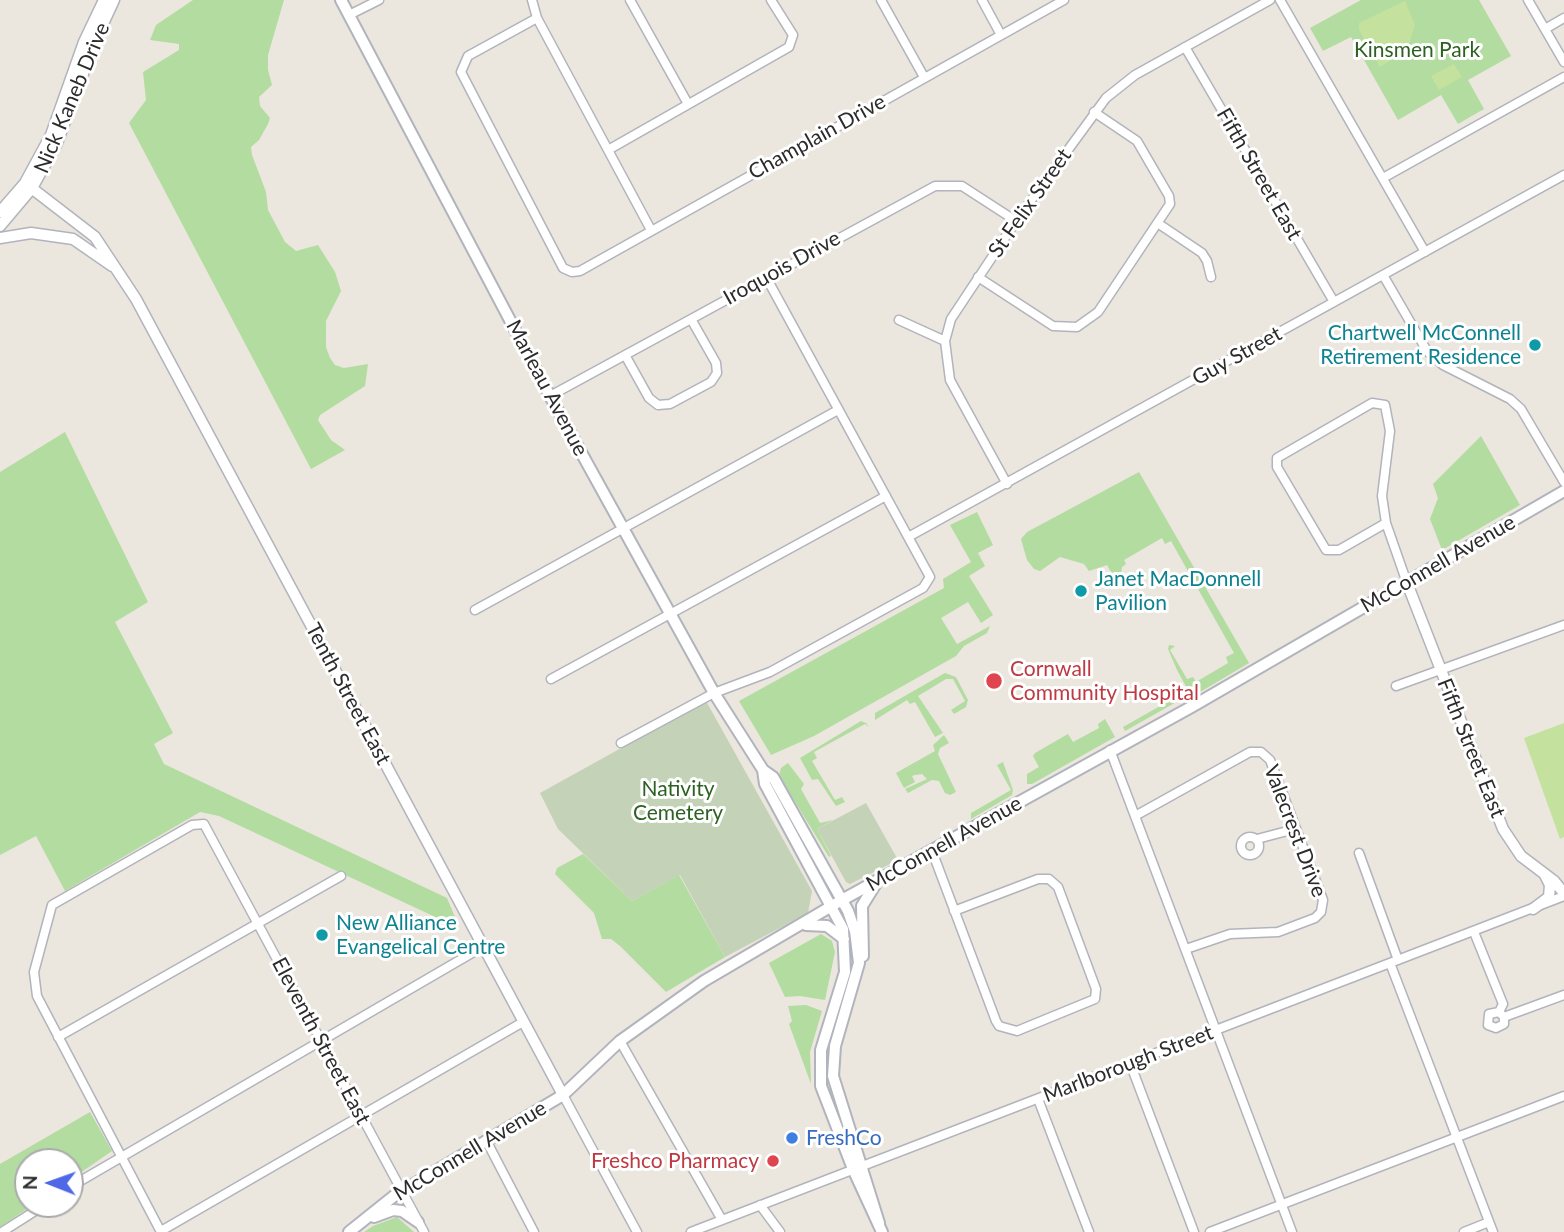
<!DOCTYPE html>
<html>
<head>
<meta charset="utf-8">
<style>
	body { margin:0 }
	#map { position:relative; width:1564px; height:1232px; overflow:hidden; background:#ebe6de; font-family:Lato,sans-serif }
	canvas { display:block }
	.north { position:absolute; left:14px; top:1148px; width:70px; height:70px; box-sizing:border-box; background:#fff; border:2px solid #aaa; border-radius:50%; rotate:271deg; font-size:19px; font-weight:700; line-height:28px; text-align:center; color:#2b2b2b }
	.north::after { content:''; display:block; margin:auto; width:24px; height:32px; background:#4e68e8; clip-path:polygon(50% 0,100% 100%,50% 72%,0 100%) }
</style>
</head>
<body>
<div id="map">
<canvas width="1564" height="1232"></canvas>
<div class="north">N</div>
</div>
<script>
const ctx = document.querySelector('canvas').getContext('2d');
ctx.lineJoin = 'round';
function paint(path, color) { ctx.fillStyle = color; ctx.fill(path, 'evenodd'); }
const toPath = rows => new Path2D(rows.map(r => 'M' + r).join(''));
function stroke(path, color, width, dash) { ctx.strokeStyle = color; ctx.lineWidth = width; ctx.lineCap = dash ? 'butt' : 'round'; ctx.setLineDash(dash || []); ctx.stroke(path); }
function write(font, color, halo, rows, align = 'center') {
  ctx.font = font + ' Lato,sans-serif'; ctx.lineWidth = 6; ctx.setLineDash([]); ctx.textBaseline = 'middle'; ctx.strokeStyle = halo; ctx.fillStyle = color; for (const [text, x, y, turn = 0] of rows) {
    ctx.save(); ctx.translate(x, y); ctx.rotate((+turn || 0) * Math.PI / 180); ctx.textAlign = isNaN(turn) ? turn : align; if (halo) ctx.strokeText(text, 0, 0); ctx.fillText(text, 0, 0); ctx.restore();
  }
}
paint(toPath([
	[193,0,284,0,268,55,268,70,272,85,259,97,260,106,270,118,268,124,259,140,251,147,252,155,266,192,268,210,285,242,296,251,318,245,335,272,341,291,326,321,326,347,330,358,335,365,344,368,368,364,365,386,320,415,318,420,331,440,345,450,311,469,129,123,146,100,143,72,179,50,179,44,150,40,156,25],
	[1361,0,1479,0,1511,56,1468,80,1484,109,1458,124,1441,95,1398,120,1351,37,1323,51,1310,28],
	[65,432,148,602,115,622,173,733,154,744,164,764,447,898,455,917,446,922,219,816,200,812,65,891,36,836,0,855,0,472],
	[1481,436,1520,505,1442,550,1430,519,1438,498,1433,484],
	[1139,472,1249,663,1195,695,1188,690,1177,670,1168,649,1169,645,1175,646,1170,650,1187,679,1193,677,1196,682,1228,663,1226,657,1234,653,1171,541,1165,544,1162,538,1124,560,1126,564,1122,567,1121,575,1115,579,1107,565,1089,571,1084,564,1060,557,1040,571,1034,569,1027,560,1021,539,1027,532],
	[977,512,993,545,978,553,985,566,969,576,993,615,981,623,968,602,941,618,957,644,990,626,987,633,964,646,956,656,814,736,771,755,739,701,944,588,943,579,971,562,950,525],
	[945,673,956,677,968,700,966,707,954,714,951,710,965,701,953,679,946,679,918,696,943,733,935,737,915,702,910,704,907,700,875,720,875,713],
	[1175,690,1180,700,1125,731,1123,727,1169,701,1166,695],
	[1105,719,1115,737,1032,784,1027,784,1027,774,1039,767,1033,756,1035,753,1068,734,1073,742,1099,728,1098,724],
	[861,721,866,723,869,727,865,724,814,752,817,758,812,761,835,800,842,797,845,802,836,806,818,779,812,780,800,758],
	[944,735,949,743,940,748,938,754,956,792,950,795,945,793,939,781,932,780,908,793,905,789,927,779,922,774,915,775,912,776,915,782,904,788,896,773,935,751,933,745],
	[1003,762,1013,790,1012,795,971,819,971,813,1011,790,997,765],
	[788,763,804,784,801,789,820,823,833,820,817,829,831,856,829,857,779,776,781,768],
	[583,854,632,901,679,875,725,957,666,992,620,946,611,939,602,939,594,913,555,874,557,868],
	[821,934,832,941,835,952,825,1000,800,996,785,997,769,963],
	[806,1005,822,1011,810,1052,811,1084,789,1024,792,1021,788,1006],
	[90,1112,112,1151,70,1180,70,1162,28,1162,28,1204,34,1204,0,1227,0,1164],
	[397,1217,414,1232,364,1232,373,1226]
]), '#b3dca0');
paint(toPath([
	[706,701,812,891,808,913,725,957,680,875,632,901,558,829,540,793],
	[866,803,898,860,850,884,846,882,817,829]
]), '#c4d3b7');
paint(toPath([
	[1405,1,1415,25,1407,50,1380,67,1359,30,1359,23],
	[1454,64,1462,77,1439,90,1431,76],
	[1564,723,1564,837,1560,839,1524,738]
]), '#c4e29d');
const minor = toPath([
	[532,0,537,18,651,230],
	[630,0,688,104],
	[881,0,924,77],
	[982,0,1001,35],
	[1280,0,1425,252],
	[1528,0,1564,62],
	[349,15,379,0],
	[537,18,468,56,461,72,563,268,572,272,580,271,1064,0],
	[1545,29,1564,18],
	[1185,47,1334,302],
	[608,150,789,47,793,35,771,0],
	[1383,178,1564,77],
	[1159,224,1202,253,1207,261,1211,277],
	[1383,275,1427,351,1443,365,1510,399,1521,409,1564,482],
	[978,277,1053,326,1077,327,1098,312,1170,204,1169,196,1137,141,1094,112],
	[899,320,945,341],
	[625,355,649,398,658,405,670,404,711,382,717,373,716,363,691,319],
	[550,396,935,186,962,186,1016,221],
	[1007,484,950,380,945,341,951,319,1016,221,1106,98,1135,75,1270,0],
	[1386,523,1339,550,1326,550,1277,467,1277,458,1372,403,1385,405,1390,431,1382,496,1386,523,1407,583],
	[910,536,1564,175],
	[475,610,838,410],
	[551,679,886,496],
	[1396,686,1564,625],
	[621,743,714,693,770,672,923,588,930,577,766,277],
	[1110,750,1292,1232],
	[1135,816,1250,752,1261,752,1270,760,1323,900,1321,912,1315,918,1278,932,1230,934,1186,949],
	'1241 846a9 9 0 1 1 18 0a9 9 0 1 1-18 0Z',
	[1257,839,1295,829],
	[932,851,996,1021,999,1026,1017,1031,1095,999,1096,989,1058,887,1049,879,1038,879,954,911],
	[1359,853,1398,960],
	[1474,932,1503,1004,1499,1012,1504,1017,1564,995],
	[1390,963,1493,1232],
	[1499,1012,1489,1014,1488,1025,1496,1028,1504,1024,1504,1017],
	[58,1037,341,876],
	[620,1041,722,1220],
	[1130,1063,1194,1232],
	[563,1095,637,1232],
	[1038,1099,1089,1232],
	[486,1140,534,1232],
	[70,1187,484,946],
	[760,1205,780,1232],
	[161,1231,523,1022],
	[2,1232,46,1204],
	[161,1232,37,996,34,972,52,905,192,825,204,824,424,1232],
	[691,1232,1564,896],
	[1210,1232,1564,1096],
	[1464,1232,1489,1222]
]);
const tertiary = toPath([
	[25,183,95,237,136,299,563,1095],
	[0,212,25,183,51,135,84,42,104,0],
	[0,226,32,188,57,143,96,39,114,0],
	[0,238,31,233,73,239,112,266],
	[1407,583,1503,829,1521,856,1554,881,1564,893],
	[1533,909,1549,897,1550,885,1545,875]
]);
const secondary = toPath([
	[341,0,550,396,714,693,763,770,773,777,848,911,855,931,859,963,835,1046,833,1076,879,1223],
	[763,770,765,784,843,929,845,972,821,1050,821,1086,853,1169,882,1232],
	[806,925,827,926,844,939],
	[863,956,862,906,875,885],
	[374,1217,393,1210,402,1211,418,1222],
	[349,1232,394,1196,563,1095,620,1041,704,981,842,900,1193,706,1564,491]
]);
stroke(minor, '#b2b4bd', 11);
stroke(tertiary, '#b2b4bd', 13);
stroke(secondary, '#b2b4bd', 14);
stroke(minor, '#fff', 8);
stroke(tertiary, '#fff', 10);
stroke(secondary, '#fff', 10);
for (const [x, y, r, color] of [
	[1535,345,7,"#0f9aa8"],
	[1081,591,7,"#0f9aa8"],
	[994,681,9,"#e0444e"],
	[322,935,7,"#0f9aa8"],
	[792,1138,7,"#3f7fe0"],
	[773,1161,7,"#e0444e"]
]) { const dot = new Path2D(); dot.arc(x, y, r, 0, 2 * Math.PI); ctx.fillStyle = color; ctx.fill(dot); stroke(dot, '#fff', 2.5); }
write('21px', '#2d6121', '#fff', [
	["Kinsmen Park",1417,50],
	["Nativity",678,789],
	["Cemetery",678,813]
]);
write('21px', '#2b2b2b', '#fff', [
	["Nick Kaneb Drive",72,98,-67],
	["Champlain Drive",817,137,-29],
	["Fifth Street East",1259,174,60],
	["St Felix Street",1030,203,-55],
	["Iroquois Drive",782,268,-29],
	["Guy Street",1237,356,-29],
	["Marleau Avenue",547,388,62],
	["McConnell Avenue",1438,564,-30],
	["Tenth Street East",348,694,62],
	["Fifth Street East",1471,748,68],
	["Valecrest Drive",1295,831,69],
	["McConnell Avenue",944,844,-29],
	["Eleventh Street East",321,1041,62],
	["Marlborough Street",1128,1064,-21],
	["McConnell Avenue",470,1151,-31]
]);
write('21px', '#0d838f', '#fff', [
	["Chartwell McConnell",1521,333,"right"],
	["Retirement Residence",1521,357,"right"],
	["Janet MacDonnell",1095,579],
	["Pavilion",1095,603],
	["New Alliance",336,923],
	["Evangelical Centre",336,947]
], 'left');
write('21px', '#be3a42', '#fff', [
	["Cornwall",1010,669],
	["Community Hospital",1010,693],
	["Freshco Pharmacy",759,1161,"right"]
], 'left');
write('21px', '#366cbe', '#fff', [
	["FreshCo",806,1138]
], 'left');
</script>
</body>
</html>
